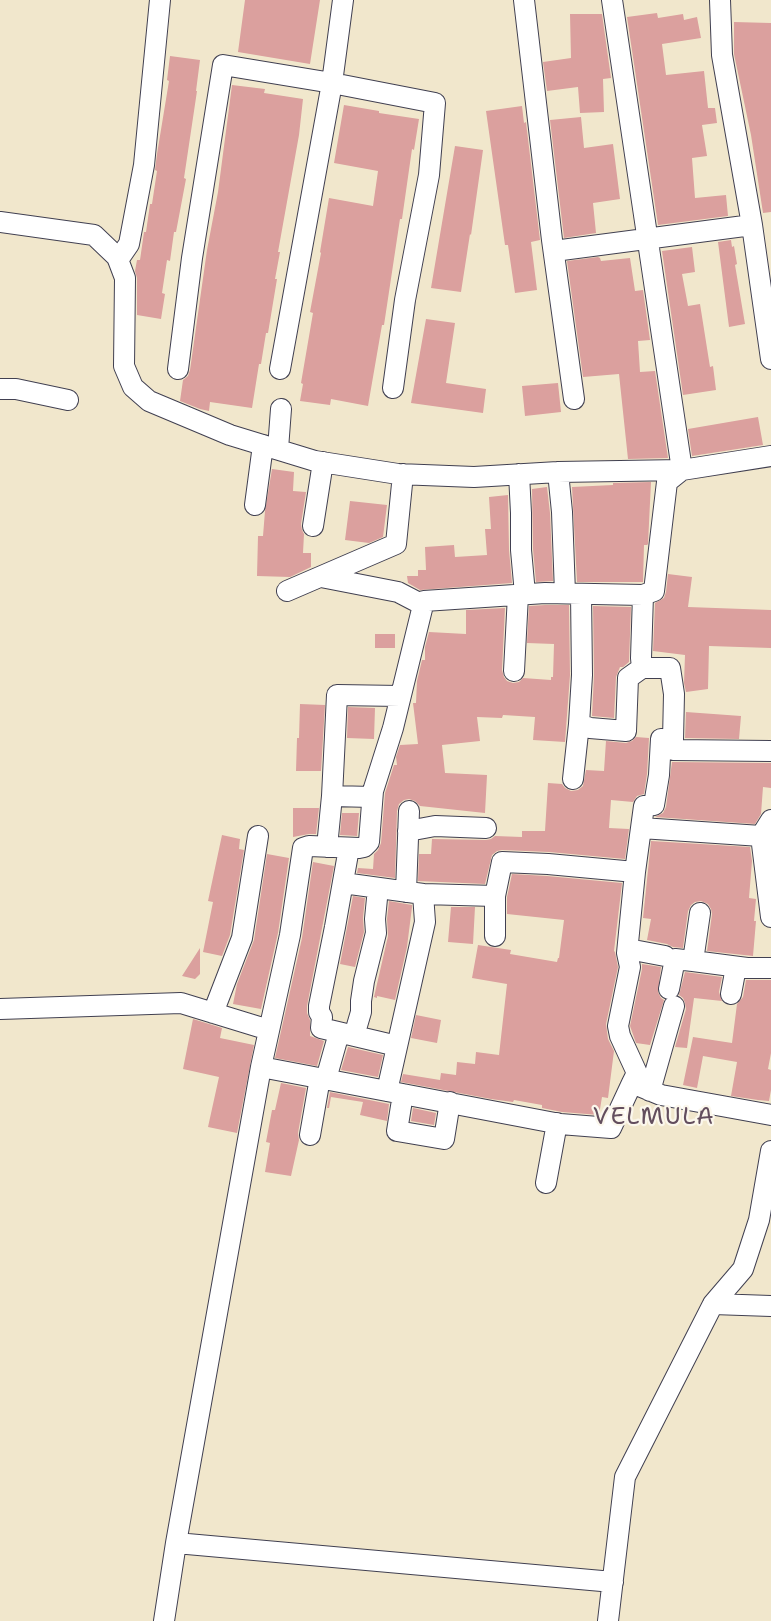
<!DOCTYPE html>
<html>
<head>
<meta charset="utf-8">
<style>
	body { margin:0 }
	canvas { display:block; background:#f1e7cc }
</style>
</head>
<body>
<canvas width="771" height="1621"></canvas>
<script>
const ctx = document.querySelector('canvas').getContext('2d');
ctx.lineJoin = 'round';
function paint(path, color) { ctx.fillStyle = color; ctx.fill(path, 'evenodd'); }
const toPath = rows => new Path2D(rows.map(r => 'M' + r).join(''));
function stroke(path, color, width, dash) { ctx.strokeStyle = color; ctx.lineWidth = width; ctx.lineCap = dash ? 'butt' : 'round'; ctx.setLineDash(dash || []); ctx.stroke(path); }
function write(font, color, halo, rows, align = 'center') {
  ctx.font = font + ' "Shantell Sans",sans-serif'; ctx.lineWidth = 4.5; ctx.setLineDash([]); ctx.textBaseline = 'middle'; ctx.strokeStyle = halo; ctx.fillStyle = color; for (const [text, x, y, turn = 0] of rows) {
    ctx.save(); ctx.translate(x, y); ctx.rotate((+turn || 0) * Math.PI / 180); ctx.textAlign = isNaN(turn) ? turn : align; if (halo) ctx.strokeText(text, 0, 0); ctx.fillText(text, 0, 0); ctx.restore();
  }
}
paint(toPath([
	[245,0,320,0,310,64,238,52],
	[657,13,658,18,683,14,684,20,697,17,701,38,662,44,666,75,704,71,708,108,715,108,717,123,702,125,707,156,692,158,695,198,726,195,728,216,658,225,627,17],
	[570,14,602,14,611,78,603,79,604,112,580,113,578,87,547,91,543,62,571,58],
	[734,22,771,23,771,212,763,213,751,135,734,54],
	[170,56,200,60,196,91,197,91,184,178,186,179,176,232,174,232,170,261,167,260,162,293,165,294,161,319,137,315,137,278,135,271,137,260,140,260,144,232,146,232,150,204,152,204,157,171,155,170,157,154,169,81,167,80],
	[232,85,265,89,264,93,303,99,299,135,278,252,280,252,275,279,277,279,268,333,266,333,261,364,259,364,252,408,210,402,209,411,200,409,180,401,183,380,188,376,190,370,207,250,218,192],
	[344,105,379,111,379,113,419,119,414,150,412,149,402,219,400,219,384,325,382,325,368,406,331,399,330,405,300,401,303,384,301,383,313,313,310,312,321,253,320,252,329,198,373,206,378,171,334,163],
	[522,106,524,123,526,122,540,240,531,242,537,290,515,293,508,245,505,245,486,111],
	[581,117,584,148,613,144,620,199,593,203,596,233,564,238,550,120],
	[455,146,483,150,471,235,470,234,461,292,431,288],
	[731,240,732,247,734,246,737,264,735,265,745,324,729,327,718,242],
	[692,247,695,272,682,274,688,306,700,304,710,367,713,366,716,390,683,395,662,251],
	[598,257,600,258,601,261,630,258,635,291,643,290,650,340,638,341,640,372,655,371,668,458,628,459,619,374,583,377,567,261],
	[426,319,455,323,446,383,486,389,483,413,411,403],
	[558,383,561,412,525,416,522,386],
	[758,417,763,445,692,456,688,429],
	[272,469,294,472,293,491,306,492,301,524,302,530,304,534,303,553,311,553,311,567,290,577,257,576,258,536,263,536,265,511],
	[651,482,648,544,647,545,644,545,643,582,577,582,572,487,613,485,613,483],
	[547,487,550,513,553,581,536,582,533,549,532,489],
	[508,495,509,550,512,583,420,590,408,583,407,576,418,576,418,570,426,570,425,547,454,545,455,557,487,555,485,529,491,529,489,497],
	[350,501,387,505,383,537,369,543,345,540],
	[668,574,692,577,688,607,771,610,771,648,709,646,708,689,686,692,684,683,685,655,653,651,655,603,664,598,666,592],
	[545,605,569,605,570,675,565,742,533,740,535,717,503,715,502,718,477,717,480,741,442,745,445,773,487,775,485,813,420,806,415,801,409,799,404,800,399,804,397,811,395,878,357,873,358,868,373,869,374,854,378,850,381,843,385,793,394,765,397,765,396,757,400,745,418,744,413,703,416,703,417,681,422,660,425,660,425,647,429,632,466,634,466,610,505,608,502,670,504,677,507,681,513,683,519,682,523,678,551,680,551,677,553,677,554,644,527,643,529,606],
	[593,606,631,607,629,662,623,667,620,667,616,677,614,718,592,716,594,675],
	[375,634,395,634,395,648,375,648],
	[300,704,325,705,321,771,296,771,297,738,299,738],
	[348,707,375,708,374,739,347,738],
	[686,712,741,716,739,739,685,738],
	[636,737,649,738,647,774,644,794,637,796,633,802,611,800,609,828,629,829,625,859,549,852,502,850,497,851,492,855,485,884,418,881,419,854,431,854,432,839,486,840,491,839,495,836,522,837,522,831,545,831,548,783,562,784,565,788,571,791,578,790,583,786,586,770,604,771,606,741,626,743,632,741],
	[672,762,771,763,771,788,763,787,761,814,755,824,655,817,663,813,666,807],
	[293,808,319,808,316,834,309,834,293,837],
	[342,813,359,813,357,836,340,835],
	[222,835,240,839,239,849,244,850,230,935,222,956,203,952,213,902,208,901],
	[651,841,750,847,752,861,749,898,756,899,754,921,756,921,753,956,707,951,712,914,711,909,708,904,701,901,695,902,691,905,688,911,683,948,673,947,667,944,647,940,651,919,643,918],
	[267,854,289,858,278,933,261,1009,233,1004,237,984,254,940],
	[313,862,334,866,307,1006,307,1013,310,1020,310,1036,324,1041,317,1066,275,1058,302,938],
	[512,874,547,876,622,883,614,951,615,952,618,967,606,1024,608,1039,614,1051,608,1098,602,1097,599,1115,562,1112,542,1108,542,1105,514,1100,513,1102,491,1099,401,1082,403,1074,440,1080,441,1073,456,1075,457,1062,475,1064,476,1052,499,1055,507,984,472,978,478,945,511,950,510,954,557,962,558,958,559,958,564,920,507,914,507,897],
	[353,896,365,898,363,918,364,932,355,967,340,964],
	[389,901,412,905,412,907,407,947,395,1000,377,996,377,998,374,997,388,936,387,919],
	[451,907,475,907,473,944,448,942],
	[200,948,200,974,195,979,182,976],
	[642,964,661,967,658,992,661,998,664,1000,650,1045,636,1043,630,1026,642,969],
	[685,972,722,977,719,992,722,1001,694,998,687,1048,675,1047,686,1009,685,1003,683,998,679,995],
	[746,980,771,980,771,1053,768,1069,771,1070,771,1090,769,1101,758,1100,731,1096,737,1062,703,1056,697,1088,683,1085,693,1037,732,1043,737,1004,743,997],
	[416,1015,441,1020,437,1043,411,1038],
	[193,1019,222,1028,220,1038,254,1045,237,1133,208,1127,219,1077,183,1069],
	[348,1047,383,1055,378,1077,341,1070],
	[281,1083,306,1088,298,1133,299,1140,291,1176,265,1172,270,1143,266,1142,272,1110,275,1110],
	[330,1092,389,1104,387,1121,360,1115,363,1102,331,1097,329,1108,327,1108],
	[413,1108,436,1113,434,1125,411,1121]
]), '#dba09e');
const minor = toPath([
	[524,0,552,240,574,399],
	[612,0,682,470,667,482,654,591,643,595,641,658,642,668,670,668,674,694,673,740,661,739,659,775,654,805,644,806,635,872,627,953,630,967,618,1026,620,1036,637,1073,632,1083],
	[720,0,722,55,752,225,771,359],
	[0,222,94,235,117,257,125,278,124,366,133,387,149,401,230,435,315,461,398,474,474,477,558,472,682,470,771,456],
	[554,251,752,225],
	[118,260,129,244,144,165,160,0],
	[178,369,192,258,223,65,332,83,343,0],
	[280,369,332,83,435,103,429,175,405,300,393,388],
	[0,389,16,389,68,400],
	[278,449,281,409],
	[558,472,562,512,565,593],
	[519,474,521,513,521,550,525,594],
	[255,505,263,445],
	[313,526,323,462],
	[321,577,398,592,423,605],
	[287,591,396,544,403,474],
	[581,594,582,675,579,724,590,728,626,731,628,678,642,668],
	[514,671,518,595],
	[673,740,673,750,771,751],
	[573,779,579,724],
	[372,797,332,796,337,695,400,696],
	[771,820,761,836,771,917],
	[641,828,761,836],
	[408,831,435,826,486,828],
	[327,847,332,796],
	[349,848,335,927,319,1006,319,1012,322,1017,321,1028,397,1046],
	[343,883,423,894],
	[406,892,409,811],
	[495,896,495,936],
	[700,913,693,961,747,968,771,968],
	[628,949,665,956],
	[669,989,675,959,693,961],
	[731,994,736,967],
	[0,1009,181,1003,269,1030],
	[213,1013,242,938,258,836],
	[354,1036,361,1012,361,1001,364,981,376,933,375,919,378,888],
	[261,1067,560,1124,611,1128,632,1083,661,1095,771,1115],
	[326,1079,339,1033],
	[387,1091,425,922,423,894,495,896,502,862,548,864,635,872],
	[650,1091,674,1006],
	[403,1094,397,1131,444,1139,450,1102],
	[310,1135,320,1078],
	[546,1183,557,1123],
	[713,1304,771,1306],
	[176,1543,613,1582],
	[164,1621,176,1543,261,1067,290,935,303,848,309,846,359,848,364,847,369,842,373,791,393,728,424,601,545,593,643,595],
	[608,1621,625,1477,713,1304,743,1269,759,1220,771,1151]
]);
stroke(minor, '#414051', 22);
stroke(minor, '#fff', 20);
ctx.letterSpacing = '1.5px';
write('24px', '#634e5e', '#fbf7ec', [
	["VELMULA",654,1118]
]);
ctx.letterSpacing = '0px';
</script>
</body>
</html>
